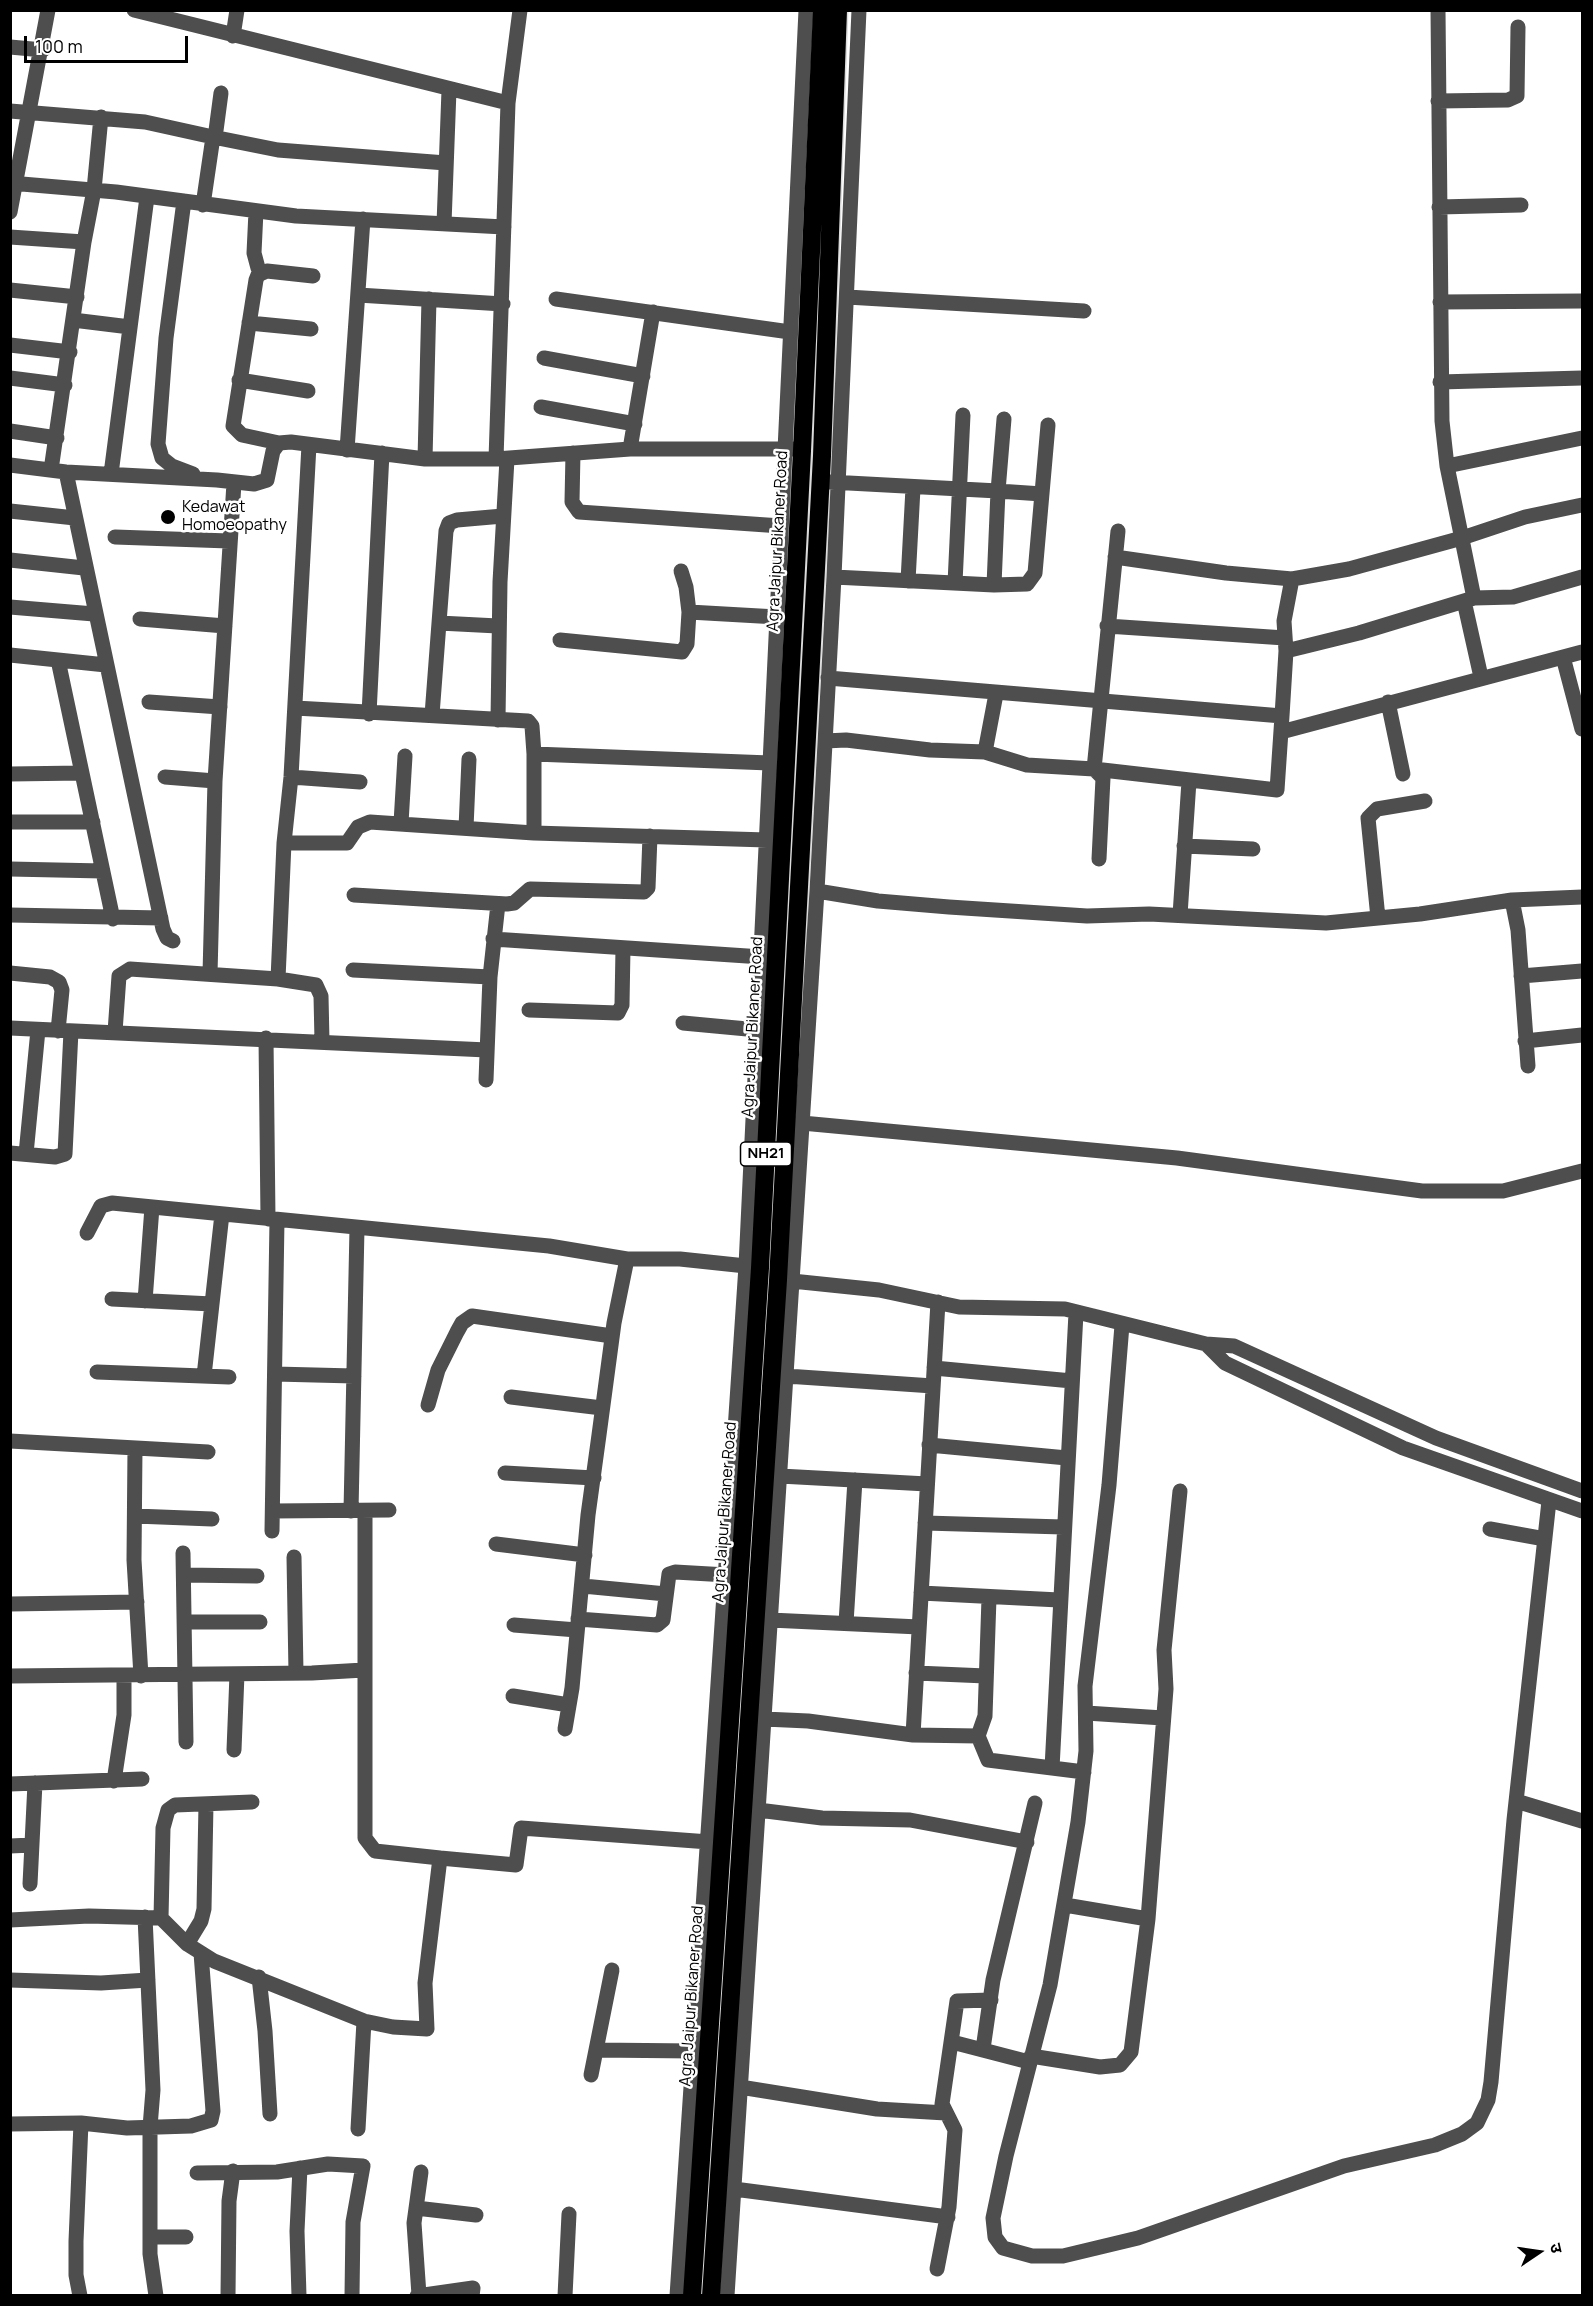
<!DOCTYPE html>
<html>
<head>
<meta charset="utf-8">
<style>
	body { margin:0 }
	#map { position:relative; width:1593px; height:2306px; overflow:hidden; background:#fff; font-family:Manrope,"Noto Sans Devanagari",sans-serif }
	canvas { display:block }
	.frame { position:absolute; inset:0; border:12px solid #000; pointer-events:none }
	.north { position:absolute; left:1509px; top:2222px; width:60px; height:60px; -webkit-text-stroke:4px #fff; paint-order:stroke; rotate:77deg; font-size:16px; font-weight:700; line-height:24px; text-align:center; color:#000 }
	.north::after { content:''; display:block; margin:auto; width:21px; height:27px; background:#000; clip-path:polygon(50% 0,100% 100%,50% 72%,0 100%) }
	.scale { position:absolute; left:24px; top:36px; width:164px; height:27px; box-sizing:border-box; border:3px solid #000; border-top:0; padding-left:8px; font-size:18px; line-height:21px; white-space:nowrap; color:#000; -webkit-text-stroke:4px #fff; paint-order:stroke }
</style>
</head>
<body>
<div id="map">
<canvas width="1593" height="2306"></canvas>
<div class="frame"></div>
<div class="north">उ</div>
<div class="scale">100 m</div>
</div>
<script>
const ctx = document.querySelector('canvas').getContext('2d');
ctx.lineJoin = 'round';
const toPath = rows => new Path2D(rows.map(r => 'M' + r).join(''));
function stroke(path, color, width, dash) { ctx.strokeStyle = color; ctx.lineWidth = width; ctx.lineCap = dash ? 'butt' : 'round'; ctx.setLineDash(dash || []); ctx.stroke(path); }
function write(font, color, halo, rows, align = 'center') {
  ctx.font = font + ' Manrope,sans-serif'; ctx.lineWidth = 5; ctx.setLineDash([]); ctx.textBaseline = 'middle'; ctx.strokeStyle = halo; ctx.fillStyle = color; for (const [text, x, y, turn = 0] of rows) {
    ctx.save(); ctx.translate(x, y); ctx.rotate((+turn || 0) * Math.PI / 180); ctx.textAlign = isNaN(turn) ? turn : align; if (halo) ctx.strokeText(text, 0, 0); ctx.fillText(text, 0, 0); ctx.restore();
  }
}
const highway = toPath([
	[692,2296,760,1268,802,451,822,10],
	[711,2296,778,1280,822,456,838,10]
]);
stroke(highway, '#dbdbdb', 21);
stroke(toPath([
	[134,10,508,103],
	[520,10,508,103,496,459,630,449,793,449],
	[1438,10,1442,421,1447,466,1474,598],
	[233,36,237,10],
	[10,47,43,50],
	[1438,101,1508,100,1517,96,1518,27],
	[10,111,145,122,213,137,203,205],
	[213,137,278,150,446,163],
	[215,138,221,93],
	[10,183,116,192,296,216,504,227],
	[184,201,166,338,158,444,162,458,172,466,193,474],
	[1439,207,1521,205],
	[256,211,254,253,258,268,263,272],
	[10,212,48,10],
	[444,224,449,90],
	[10,237,84,242],
	[10,290,77,297],
	[358,295,503,304],
	[847,297,1084,311],
	[556,299,790,332],
	[1440,302,1582,301],
	[73,320,130,327],
	[249,323,311,329],
	[10,345,70,352],
	[544,358,643,376],
	[10,378,65,385],
	[239,380,308,391],
	[1440,382,1582,378],
	[541,407,635,424],
	[1004,419,998,491,1042,494],
	[10,431,57,438],
	[279,443,242,435,233,426,256,280,258,275,267,271,313,276],
	[630,449,653,312],
	[347,450,363,219],
	[573,453,572,502,579,512,781,526],
	[425,459,429,299],
	[10,465,66,472,217,480,254,484,267,480,273,451,279,443,291,442,425,459,496,459],
	[1447,466,1582,438],
	[51,470,84,242,94,190,101,117],
	[66,472,163,929,167,938,173,941],
	[111,474,147,197],
	[830,482,998,491,994,585,834,577],
	[10,511,75,518],
	[115,537,229,541],
	[1115,557,1226,573,1292,579],
	[10,560,84,568],
	[908,581,913,488],
	[955,583,963,415],
	[994,585,1027,584,1035,573,1048,425],
	[1464,601,1481,677],
	[10,607,94,614],
	[689,612,777,617],
	[140,619,225,626],
	[439,623,498,626],
	[1107,626,1285,638],
	[560,640,682,652,687,644,689,612,686,587,681,571],
	[1286,651,1284,621,1292,579,1349,569,1462,538,1525,517,1582,505],
	[10,655,106,665],
	[1563,657,1582,729],
	[58,660,113,919],
	[828,678,1282,716,1286,651,1359,633,1474,598,1513,597,1582,577],
	[149,702,220,707],
	[1388,702,1403,774],
	[295,708,528,721,532,726,534,754,534,833],
	[369,714,382,453],
	[432,715,446,531,449,523,457,520,503,516],
	[498,720,500,582,507,459],
	[1281,732,1582,652],
	[825,741,846,740,930,750,985,752,1027,765,1094,769,1277,790,1282,716],
	[985,752,996,694],
	[534,754,770,763],
	[10,774,82,773],
	[165,777,215,781],
	[291,777,360,782],
	[10,822,93,822],
	[401,823,405,756],
	[466,828,469,759],
	[284,843,347,843,358,827,370,822,534,833,767,840],
	[1184,846,1253,849],
	[1099,859,1103,778,1094,769,1118,531],
	[10,869,103,871],
	[817,891,878,901,949,907,1087,916,1149,914,1326,923,1420,914,1512,900,1582,897],
	[354,895,507,904,514,903,530,889,644,892,648,888,650,836],
	[1512,900,1518,930,1528,1066],
	[10,915,161,918],
	[1180,915,1189,781],
	[1378,918,1368,818,1377,809,1425,801],
	[493,939,762,957],
	[353,970,490,977],
	[10,973,50,977,59,982,62,990,58,1031],
	[210,974,215,781,234,483],
	[1521,976,1582,971],
	[278,979,284,843,291,777,309,445],
	[529,1010,618,1013,622,1005,623,948],
	[683,1023,758,1030],
	[10,1028,487,1050],
	[115,1032,119,976,130,969,278,979,316,985,321,996,322,1041],
	[266,1038,268,1219],
	[1525,1041,1582,1035],
	[486,1080,490,977,498,904],
	[802,1123,1177,1158,1422,1191,1503,1191,1582,1171],
	[10,1153,55,1157,65,1154,71,1031],
	[26,1154,38,1030],
	[87,1233,101,1206,112,1203,549,1246,627,1259,680,1259,746,1266],
	[792,1281,879,1290,959,1307,1065,1309,1206,1344,1234,1346,1436,1438,1582,1491],
	[112,1299,212,1304],
	[145,1301,152,1207],
	[1122,1325,1109,1485,1085,1686,1086,1751,1078,1822,1050,1985,1006,2156,993,2218,995,2237,1003,2248,1032,2256,1063,2256,1138,2238,1344,2166,1435,2145,1462,2134,1477,2123,1488,2100,1491,2082,1514,1820,1549,1501],
	[1206,1344,1225,1363,1403,1448,1582,1511],
	[934,1368,1072,1381],
	[97,1372,229,1377],
	[275,1374,354,1376],
	[204,1376,222,1214],
	[786,1376,933,1386],
	[511,1397,602,1408],
	[428,1405,438,1370,457,1332,462,1323,472,1316,612,1336],
	[10,1441,208,1452],
	[929,1445,1067,1458],
	[135,1448,134,1560,141,1676],
	[505,1473,594,1478],
	[780,1476,927,1484],
	[273,1511,389,1510],
	[351,1511,357,1228],
	[365,1511,365,1838,375,1851,440,1858],
	[135,1516,212,1519],
	[925,1523,1063,1527],
	[1490,1529,1545,1539],
	[272,1531,277,1220],
	[496,1544,585,1555],
	[183,1553,186,1742],
	[294,1557,296,1673],
	[184,1575,257,1576],
	[583,1586,666,1594],
	[921,1593,1059,1600],
	[10,1604,137,1602],
	[578,1619,657,1625,663,1620,669,1574,675,1572,727,1575],
	[770,1620,919,1627],
	[185,1622,260,1622],
	[846,1623,855,1480],
	[514,1625,577,1630],
	[916,1673,986,1676],
	[10,1676,312,1673,364,1670],
	[513,1696,569,1705],
	[1086,1713,1163,1718],
	[764,1719,808,1721,913,1735,978,1736,988,1760,1084,1772],
	[565,1729,572,1688,588,1515,599,1435,614,1323,627,1259],
	[913,1735,938,1302],
	[978,1736,985,1716,989,1598],
	[234,1750,237,1674],
	[1052,1768,1076,1313],
	[114,1781,124,1715,124,1676],
	[10,1784,142,1779],
	[1516,1801,1582,1821],
	[758,1810,822,1818,910,1820,1027,1842],
	[10,1846,32,1845],
	[30,1884,35,1783],
	[1065,1905,1148,1919],
	[145,1917,153,2090,150,2127,150,2254,156,2296],
	[161,1918,163,1828,168,1810,175,1805,252,1802],
	[10,1920,89,1916,161,1918,187,1944,214,1961,364,2021,393,2027,427,2029,425,1983,440,1858,516,1865,521,1828,709,1842],
	[187,1944,201,1921,204,1909,206,1804],
	[259,1977,265,2031,270,2114],
	[10,1980,101,1983,148,1980],
	[952,2042,1029,2062],
	[983,2049,993,1980,1035,1803],
	[596,2050,694,2051],
	[1031,2056,1100,2067,1120,2065,1131,2052,1148,1919,1166,1689,1164,1650,1180,1491],
	[591,2075,612,1970],
	[740,2087,877,2109,946,2113],
	[10,2124,81,2123,127,2128,191,2126,211,2120,213,2111,201,1953],
	[358,2129,364,2021],
	[197,2173,277,2172,328,2164,363,2166,353,2222,352,2296],
	[734,2189,948,2217],
	[416,2208,476,2215],
	[150,2237,186,2237],
	[937,2269,949,2207,955,2130,942,2104,957,2001,991,2000],
	[419,2295,414,2223,421,2172],
	[80,2296,76,2275,76,2241,81,2123],
	[228,2296,229,2201,233,2171],
	[299,2296,297,2231,300,2168],
	[417,2296,473,2288,472,2296],
	[565,2296,569,2214],
	[677,2296,746,1266,806,10],
	[727,2296,817,891,834,577,859,10]
]), '#4e4e4e', 15);
stroke(highway, '#000', 18);
for (const [x, y, r, color] of [
	[168,517,8,"#000"]
]) { const dot = new Path2D(); dot.arc(x, y, r, 0, 2 * Math.PI); ctx.fillStyle = color; ctx.fill(dot); stroke(dot, '#fff', 2); }
for (const [x, y, w] of [
	[766,1154,51]
]) { const box = new Path2D(); box.roundRect(x - w / 2, y - 12, w, 24, 4.5); ctx.fillStyle = '#fff'; ctx.fill(box); stroke(box, '#000', 1.5); }
write('bold 15px', '#000', null, [
	["NH21",766,1154]
]);
write('16px', '#000', '#fff', [
	["Kedawat",182,508],
	["Homoeopathy",182,526]
], 'left');
write('16px', '#000', '#fff', [
	["Agra Jaipur Bikaner Road",778,541,-87],
	["Agra Jaipur Bikaner Road",753,1027,-87],
	["Agra Jaipur Bikaner Road",725,1512,-86],
	["Agra Jaipur Bikaner Road",692,1996,-86]
]);
</script>
</body>
</html>
